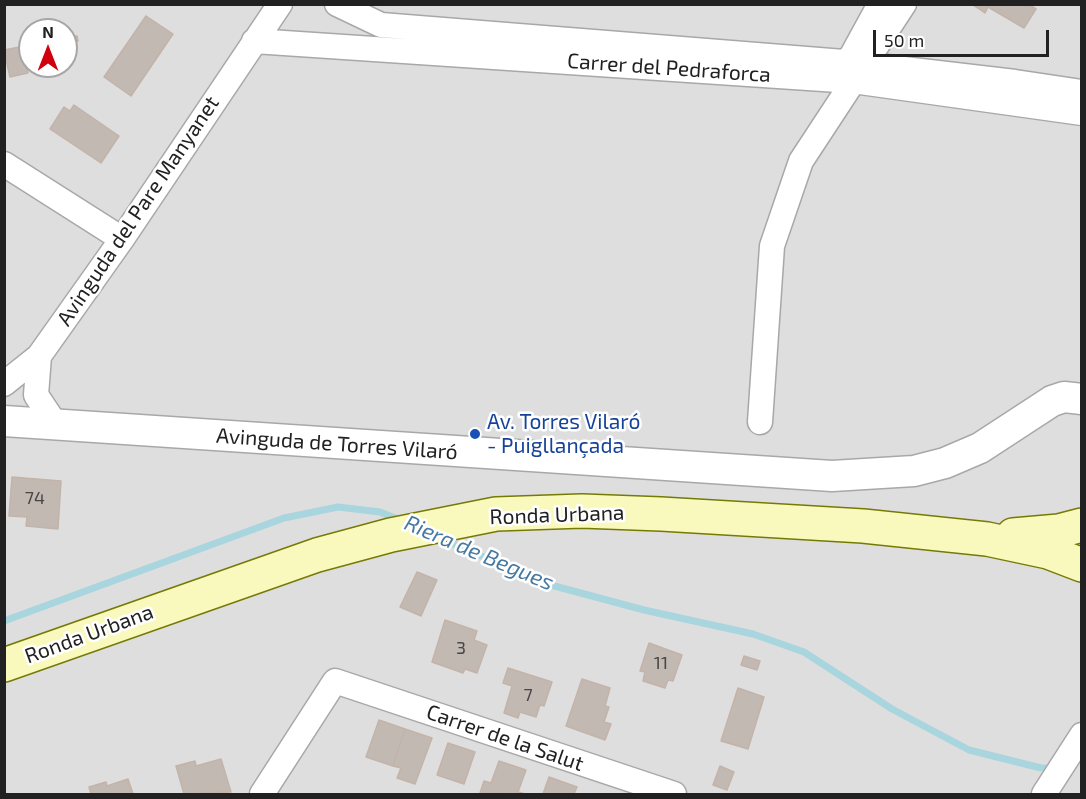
<!DOCTYPE html>
<html>
<head>
<meta charset="utf-8">
<style>
	body { margin:0 }
	#map { position:relative; width:1086px; height:799px; overflow:hidden; background:#f1ede7; font-family:"Exo 2",sans-serif }
	canvas { display:block }
	.frame { position:absolute; inset:0; border:6px solid #212121; pointer-events:none }
	.north { position:absolute; left:18px; top:18px; width:60px; height:60px; box-sizing:border-box; background:#fff; border:2px solid #a6a6a6; border-radius:50%; rotate:0deg; font-size:16px; font-weight:700; line-height:24px; text-align:center; color:#212121 }
	.north::after { content:''; display:block; margin:auto; width:21px; height:27px; background:#d1000e; clip-path:polygon(50% 0,100% 100%,50% 72%,0 100%) }
	.scale { position:absolute; left:873px; top:30px; width:176px; height:27px; box-sizing:border-box; border:3px solid #212121; border-top:0; padding-left:8px; font-size:18px; line-height:21px; white-space:nowrap; color:#212121; -webkit-text-stroke:4px #fff; paint-order:stroke }
</style>
</head>
<body>
<div id="map">
<canvas width="1086" height="799"></canvas>
<div class="frame"></div>
<div class="north">N</div>
<div class="scale">50 m</div>
</div>
<script>
const ctx = document.querySelector('canvas').getContext('2d');
ctx.lineJoin = 'round';
function paint(path, color) { ctx.fillStyle = color; ctx.fill(path, 'evenodd'); }
const toPath = rows => new Path2D(rows.map(r => 'M' + r).join(''));
function stroke(path, color, width, dash) { ctx.strokeStyle = color; ctx.lineWidth = width; ctx.lineCap = dash ? 'butt' : 'round'; ctx.setLineDash(dash || []); ctx.stroke(path); }
function write(font, color, halo, rows, align = 'center') {
  ctx.font = font + ' "Exo 2",sans-serif'; ctx.lineWidth = 5; ctx.setLineDash([]); ctx.textBaseline = 'middle'; ctx.strokeStyle = halo; ctx.fillStyle = color; for (const [text, x, y, turn = 0] of rows) {
    ctx.save(); ctx.translate(x, y); ctx.rotate((+turn || 0) * Math.PI / 180); ctx.textAlign = isNaN(turn) ? turn : align; if (halo) ctx.strokeText(text, 0, 0); ctx.fillText(text, 0, 0); ctx.restore();
  }
}
paint(toPath([
	[5,5,1081,5,1081,794,5,794],
	[30,30,66,30,66,66,30,66]
]), '#dfdede');
stroke(toPath([
	[439,538,547,584,644,610,753,634,804,652,892,709,969,750,1041,768,1055,768],
	[4,621,284,518,338,507,380,512,402,521]
]), '#a8d5de', 7);
const building = toPath([
	[1028,4,1036,9,1024,28,988,7,985,13,973,5,1028,4],
	[146,16,173,34,131,96,104,77,146,16],
	[77,36,78,41,66,43,66,38,77,36],
	[30,45,30,49,24,50,28,73,10,77,4,50,30,45],
	[74,105,119,136,101,163,50,129,64,107,70,111,74,105],
	[12,477,61,481,58,529,26,526,27,517,9,516,12,477],
	[417,572,437,580,421,616,400,607,417,572],
	[445,620,477,631,474,640,487,645,477,673,465,669,463,673,432,662,445,620],
	[649,643,682,655,673,681,668,680,665,688,643,681,645,672,640,671,649,643],
	[744,656,760,661,757,670,741,665,744,656],
	[508,668,552,682,544,706,540,705,536,717,520,712,518,718,504,713,512,686,503,683,508,668],
	[582,679,610,688,605,706,609,707,604,722,611,724,605,740,566,726,582,679],
	[738,688,764,697,748,749,721,741,738,688],
	[379,720,405,729,393,766,366,757,379,720],
	[405,729,432,738,415,784,397,778,401,768,393,766,405,729],
	[448,743,475,752,464,784,437,775,448,743],
	[221,759,231,792,184,794,176,766,195,761,196,766,221,759],
	[499,761,526,770,518,792,525,794,480,793,484,781,491,783,499,761],
	[720,766,734,772,727,790,713,785,720,766],
	[549,777,577,787,574,794,543,794,549,777],
	[128,779,133,794,91,794,89,787,106,782,107,786,128,779]
]);
paint(building, '#c2b9b3');
stroke(building, '#c3b3a9', 1.5);
const minor = toPath([
	[337,4,381,25,844,62,1015,82,1082,92],
	[254,41,853,81,1082,113],
	[842,75,844,62,851,57,880,4],
	[4,164,122,239],
	[4,384,39,356],
	[760,422,772,246,801,161,904,4],
	[56,425,36,395,39,356,122,239,280,4],
	[262,794,335,681,674,794],
	[1044,794,1082,735]
]);
const tertiary = toPath([
	[4,421,832,476,914,471,945,463,980,448,1052,401,1064,397,1082,399]
]);
const secondary = toPath([
	[1013,535,1059,531,1082,525],
	[4,665,317,555,391,535,496,514,582,511,661,514,863,526,987,539,1048,552,1082,565]
]);
stroke(minor, '#a8a8a8', 27);
stroke(tertiary, '#a8a8a8', 33);
stroke(secondary, '#757a05', 36);
stroke(minor, '#fff', 24);
stroke(tertiary, '#fff', 30);
stroke(secondary, '#faf9bd', 33);
for (const [x, y, r, color] of [
	[475,434,6,"#1a4fb4"]
]) { const dot = new Path2D(); dot.arc(x, y, r, 0, 2 * Math.PI); ctx.fillStyle = color; ctx.fill(dot); stroke(dot, '#fff', 2); }
write('18px', '#494746', null, [
	["74",35,498],
	["3",461,648],
	["11",661,663],
	["7",528,695]
]);
write('21px', '#212121', '#fff', [
	["Carrer del Pedraforca",669,68,4],
	["Avinguda del Pare Manyanet",138,211,-56],
	["Avinguda de Torres Vilaró",337,444,4],
	["Ronda Urbana",557,515,-2],
	["Ronda Urbana",89,634,-20],
	["Carrer de la Salut",505,738,19]
]);
write('21px', '#164399', '#fff', [
	["Av. Torres Vilaró",487,422],
	["- Puigllançada",487,446]
], 'left');
write('italic 22px', '#4679a2', '#fff', [
	["Riera de Begues",479,553,23]
]);
</script>
</body>
</html>
